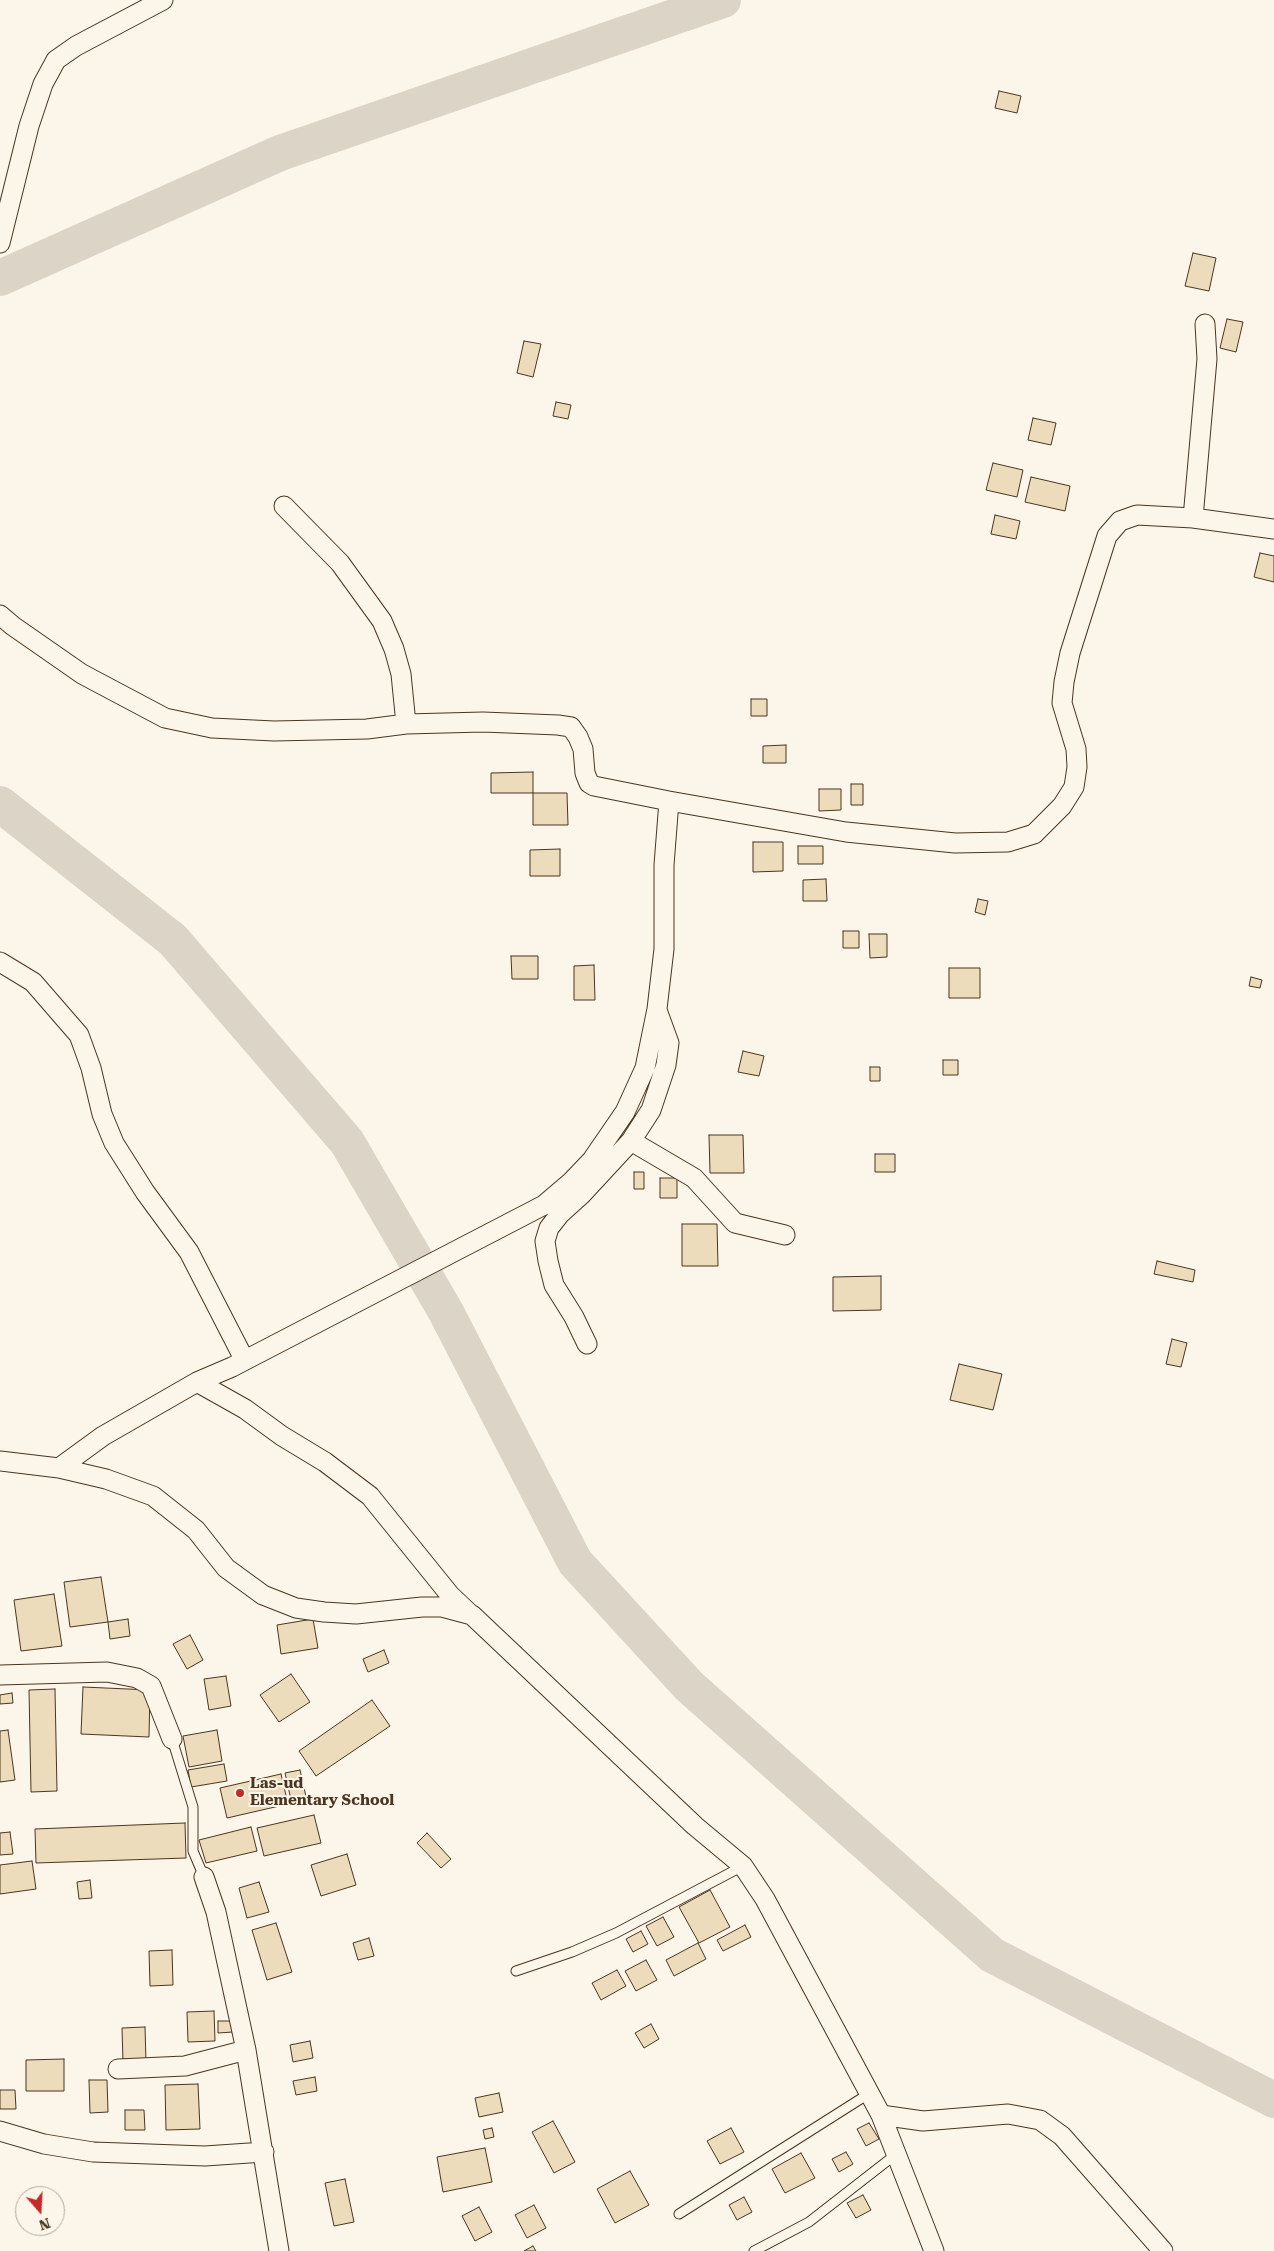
<!DOCTYPE html>
<html>
<head>
<meta charset="utf-8">
<style>
	body { margin:0 }
	#map { position:relative; width:1274px; height:2251px; overflow:hidden; background:#fbf6e9; font-family:"Roboto Serif",serif }
	canvas { display:block }
	.north { position:absolute; left:15px; top:2186px; width:50px; height:50px; box-sizing:border-box; background:#fbf6e9; border:1px solid #b4a999; border-radius:50%; rotate:161deg; font-size:14px; font-weight:700; line-height:20px; text-align:center; color:#4a3520 }
	.north::after { content:''; display:block; margin:auto; width:18px; height:22px; background:#c62828; clip-path:polygon(50% 0,100% 100%,50% 72%,0 100%) }
</style>
</head>
<body>
<div id="map">
<canvas width="1274" height="2251"></canvas>
<div class="north">N</div>
</div>
<script>
const ctx = document.querySelector('canvas').getContext('2d');
ctx.lineJoin = 'round';
const toPath = rows => new Path2D(rows.map(r => 'M' + r).join(''));
function stroke(path, color, width, dash) { ctx.strokeStyle = color; ctx.lineWidth = width; ctx.lineCap = dash ? 'butt' : 'round'; ctx.setLineDash(dash || []); ctx.stroke(path); }
function paint(path, color) { ctx.fillStyle = color; ctx.fill(path, 'evenodd'); }
function write(font, color, halo, rows, align = 'center') {
  ctx.font = font + ' "Roboto Serif",serif'; ctx.lineWidth = 4; ctx.setLineDash([]); ctx.textBaseline = 'middle'; ctx.strokeStyle = halo; ctx.fillStyle = color; for (const [text, x, y, turn = 0] of rows) {
    ctx.save(); ctx.translate(x, y); ctx.rotate((+turn || 0) * Math.PI / 180); ctx.textAlign = isNaN(turn) ? turn : align; if (halo) ctx.strokeText(text, 0, 0); ctx.fillText(text, 0, 0); ctx.restore();
  }
}
stroke(toPath([
	[0,278,280,153,723,0],
	[0,804,173,940,347,1142,446,1312,575,1562,689,1686,992,1955,1274,2100]
]), '#dcd4c6', 36);
const building = toPath([
	[999,91,1021,96,1017,113,995,108,999,91],
	[1193,253,1216,258,1209,291,1185,286,1193,253],
	[1227,319,1243,322,1236,352,1220,348,1227,319],
	[524,341,541,344,533,377,517,373,524,341],
	[556,402,571,405,568,419,553,416,556,402],
	[1033,418,1056,423,1051,445,1028,440,1033,418],
	[993,463,1023,470,1017,497,986,490,993,463],
	[1031,477,1070,486,1065,511,1025,502,1031,477],
	[995,515,1020,521,1016,539,991,534,995,515],
	[1260,553,1274,556,1274,582,1254,577,1260,553],
	[751,699,767,699,767,716,751,716,751,699],
	[786,745,786,763,763,763,763,746,786,745],
	[533,772,533,793,491,793,491,773,533,772],
	[851,784,863,784,863,805,851,805,851,784],
	[819,789,841,789,841,810,819,811,819,789],
	[533,793,567,793,568,825,533,825,533,793],
	[753,842,783,842,783,871,753,872,753,842],
	[798,846,823,846,823,864,798,864,798,846],
	[560,849,560,876,530,876,530,850,560,849],
	[826,879,827,901,803,901,803,880,826,879],
	[978,899,988,901,985,915,975,912,978,899],
	[843,931,859,931,859,948,843,948,843,931],
	[869,934,887,934,887,957,870,958,869,934],
	[511,956,538,956,538,979,512,979,511,956],
	[594,965,595,1000,574,1000,574,966,594,965],
	[949,968,980,968,980,998,949,998,949,968],
	[1251,977,1262,980,1260,988,1249,986,1251,977],
	[743,1051,764,1056,759,1076,738,1072,743,1051],
	[943,1060,958,1060,958,1075,943,1075,943,1060],
	[870,1067,880,1067,880,1081,870,1081,870,1067],
	[709,1135,743,1135,744,1173,710,1173,709,1135],
	[875,1154,895,1154,895,1172,875,1172,875,1154],
	[634,1172,644,1172,644,1189,634,1189,634,1172],
	[660,1178,677,1178,677,1198,660,1198,660,1178],
	[682,1224,717,1224,718,1266,682,1266,682,1224],
	[1157,1261,1195,1270,1193,1282,1154,1274,1157,1261],
	[881,1276,881,1310,833,1311,833,1277,881,1276],
	[1172,1339,1187,1343,1181,1367,1166,1364,1172,1339],
	[959,1364,1002,1374,993,1410,950,1400,959,1364],
	[101,1577,108,1622,70,1627,64,1582,101,1577],
	[54,1594,62,1646,21,1651,14,1600,54,1594],
	[128,1619,130,1636,110,1639,108,1622,128,1619],
	[313,1619,318,1648,281,1654,277,1625,313,1619],
	[190,1635,203,1660,187,1669,173,1644,190,1635],
	[384,1650,389,1663,368,1672,363,1659,384,1650],
	[291,1674,310,1702,279,1722,260,1695,291,1674],
	[226,1676,231,1706,209,1710,204,1679,226,1676],
	[83,1687,150,1690,149,1737,81,1734,83,1687],
	[55,1689,57,1791,31,1792,29,1690,55,1689],
	[12,1693,13,1703,0,1704,0,1695,12,1693],
	[372,1700,390,1726,316,1776,299,1751,372,1700],
	[8,1730,15,1780,0,1782,0,1731,8,1730],
	[217,1730,222,1761,189,1767,183,1736,217,1730],
	[224,1764,227,1781,191,1787,188,1770,224,1764],
	[300,1770,307,1801,292,1804,285,1773,300,1770],
	[281,1774,288,1804,227,1818,220,1788,281,1774],
	[314,1815,321,1843,264,1856,257,1828,314,1815],
	[185,1823,186,1858,36,1863,35,1829,185,1823],
	[251,1827,257,1851,206,1863,199,1840,251,1827],
	[10,1832,13,1854,0,1855,0,1833,10,1832],
	[427,1833,451,1859,441,1868,417,1843,427,1833],
	[347,1854,356,1885,321,1896,311,1865,347,1854],
	[32,1861,36,1889,0,1894,0,1865,32,1861],
	[90,1880,92,1898,79,1899,77,1882,90,1880],
	[259,1882,269,1912,247,1918,239,1888,259,1882],
	[710,1890,730,1927,699,1943,679,1907,710,1890],
	[663,1917,674,1937,657,1946,646,1926,663,1917],
	[276,1923,292,1972,267,1980,252,1930,276,1923],
	[745,1925,751,1937,723,1951,717,1940,745,1925],
	[641,1931,648,1944,633,1952,626,1939,641,1931],
	[369,1938,374,1956,358,1960,353,1943,369,1938],
	[698,1943,706,1959,674,1976,666,1960,698,1943],
	[172,1950,173,1985,150,1986,149,1951,172,1950],
	[646,1960,657,1980,636,1991,625,1971,646,1960],
	[617,1970,626,1986,601,2000,592,1983,617,1970],
	[214,2011,215,2041,188,2042,187,2012,214,2011],
	[218,2021,233,2021,233,2032,218,2033,218,2021],
	[651,2024,659,2039,644,2048,635,2033,651,2024],
	[145,2027,146,2062,123,2062,122,2028,145,2027],
	[310,2041,313,2058,293,2062,290,2045,310,2041],
	[64,2059,64,2091,26,2091,26,2060,64,2059],
	[315,2077,317,2091,296,2095,293,2081,315,2077],
	[89,2080,107,2080,108,2112,90,2113,89,2080],
	[198,2084,200,2129,166,2130,165,2085,198,2084],
	[0,2090,15,2090,16,2109,0,2109,0,2090],
	[499,2093,503,2112,479,2117,475,2098,499,2093],
	[125,2110,144,2110,145,2130,125,2130,125,2110],
	[553,2121,575,2162,554,2173,532,2132,553,2121],
	[869,2123,879,2139,866,2146,857,2129,869,2123],
	[492,2128,494,2137,485,2139,483,2130,492,2128],
	[731,2128,744,2152,720,2164,707,2141,731,2128],
	[485,2148,492,2182,443,2192,437,2157,485,2148],
	[846,2152,853,2164,839,2172,832,2159,846,2152],
	[801,2153,815,2178,785,2193,772,2169,801,2153],
	[630,2171,649,2205,615,2223,597,2189,630,2171],
	[345,2179,354,2222,334,2226,325,2183,345,2179],
	[863,2195,871,2210,856,2218,847,2203,863,2195],
	[744,2197,752,2212,737,2220,729,2205,744,2197],
	[534,2205,546,2228,527,2238,515,2215,534,2205],
	[479,2207,492,2232,475,2241,462,2216,479,2207],
	[533,2246,536,2251,524,2251,533,2246]
]);
paint(building, '#ecdcbc');
stroke(building, '#4a3520', 1);
const lane = toPath([
	[172,1739,193,1807,193,1851,204,1877],
	[516,1971,572,1952,616,1933,743,1866],
	[679,2214,870,2093],
	[754,2251,809,2222,895,2155]
]);
const street = toPath([
	[0,243,29,126,43,84,56,60,76,46,163,0],
	[284,506,340,563,382,621,394,649,401,674,406,724],
	[1193,518,1207,359,1205,324],
	[0,615,13,626,82,674,165,718,212,728,274,731,367,729,406,724,483,722,558,725,571,727,578,737,583,749,585,773,589,783,594,786,669,801],
	[0,962,33,982,79,1035,91,1068,102,1114,114,1143,145,1192,189,1252,244,1359],
	[631,1141,694,1178,735,1223,785,1235],
	[587,1344,574,1317,554,1285,548,1261,545,1241,549,1228,560,1214,581,1195,631,1141,651,1110,666,1065,669,1043,657,1010],
	[197,1382,245,1409,282,1436,325,1462,370,1496,450,1595,469,1613],
	[0,1461,59,1468,106,1479,153,1496,196,1530,226,1568,263,1595,296,1608,324,1612,356,1614,422,1607,442,1607,472,1615,695,1826,743,1866,765,1899,881,2115,934,2251],
	[59,1468,103,1436,197,1382,232,1367,544,1205,571,1182,592,1160,625,1112,645,1068,657,1009,664,949,664,865,669,801,846,832,955,843,1008,842,1034,834,1062,806,1074,787,1077,767,1076,749,1062,703,1064,682,1070,653,1107,536,1120,521,1137,515,1193,518,1274,529],
	[0,1675,107,1672,137,1678,151,1686,172,1739],
	[204,1877,216,1912,246,2050,279,2251],
	[118,2069,185,2066,246,2050],
	[881,2115,923,2121,1008,2114,1040,2120,1062,2136,1163,2251],
	[0,2131,44,2144,93,2152,205,2156,264,2152]
]);
stroke(lane, '#4a3520', 11);
stroke(street, '#4a3520', 21);
stroke(lane, '#fbf6e9', 9);
stroke(street, '#fbf6e9', 19);
for (const [x, y, r, color] of [
	[240,1793,5,"#c62828"]
]) { const dot = new Path2D(); dot.arc(x, y, r, 0, 2 * Math.PI); ctx.fillStyle = color; ctx.fill(dot); stroke(dot, '#fbf6e9', 2); }
write('bold 15px', '#4a3520', '#fbf6e9', [
	["Las-ud",250,1784],
	["Elementary School",250,1801]
], 'left');
</script>
</body>
</html>
